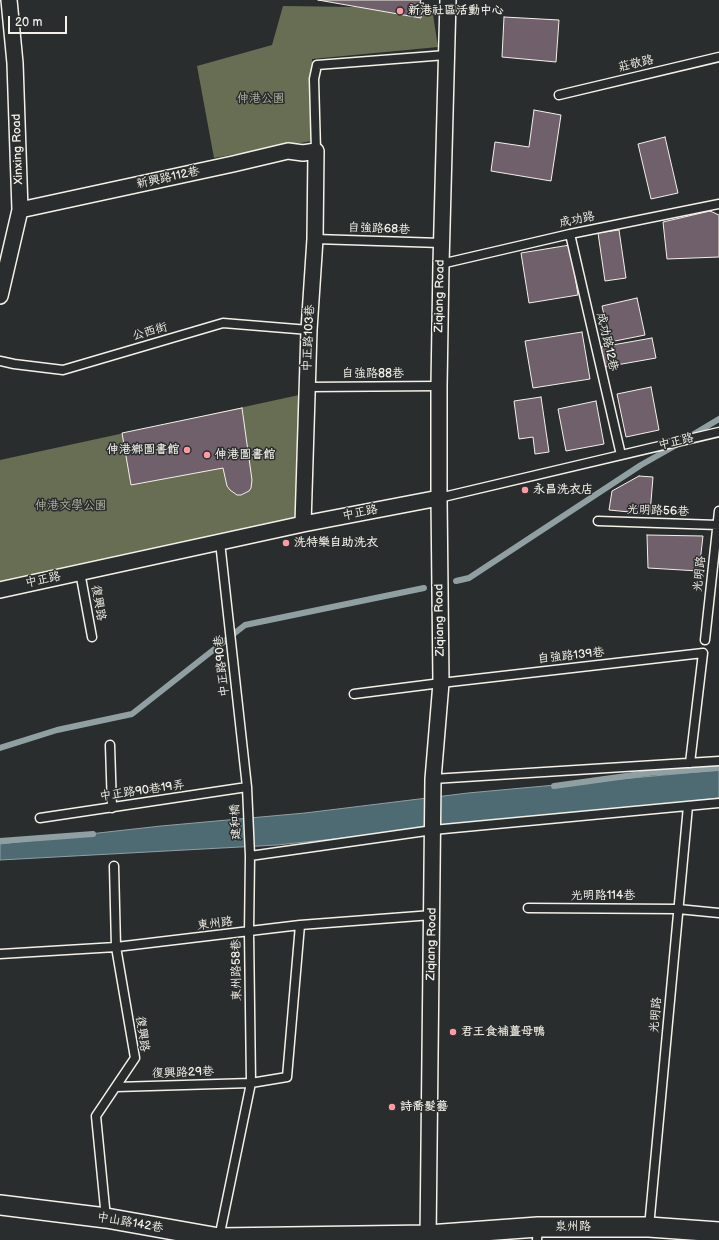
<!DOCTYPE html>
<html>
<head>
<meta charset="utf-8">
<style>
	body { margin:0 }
	#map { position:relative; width:719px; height:1240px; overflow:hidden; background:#2a2d2e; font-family:"Balsamiq Sans",sans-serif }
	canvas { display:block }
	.scale { position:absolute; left:8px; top:16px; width:59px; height:18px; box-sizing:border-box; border:2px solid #f4f1e8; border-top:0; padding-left:5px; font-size:12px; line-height:14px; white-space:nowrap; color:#f4f1e8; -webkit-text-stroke:3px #2a2d2e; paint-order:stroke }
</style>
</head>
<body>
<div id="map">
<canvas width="719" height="1240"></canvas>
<div class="scale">20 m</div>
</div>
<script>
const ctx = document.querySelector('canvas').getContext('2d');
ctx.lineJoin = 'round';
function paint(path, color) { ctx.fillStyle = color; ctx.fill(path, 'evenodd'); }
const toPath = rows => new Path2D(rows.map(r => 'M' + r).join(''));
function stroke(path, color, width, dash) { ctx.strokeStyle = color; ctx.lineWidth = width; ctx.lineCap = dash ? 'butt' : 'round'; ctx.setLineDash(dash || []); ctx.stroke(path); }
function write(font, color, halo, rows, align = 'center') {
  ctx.font = font + ' "Balsamiq Sans","LXGW WenKai TC",sans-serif'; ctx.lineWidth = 3; ctx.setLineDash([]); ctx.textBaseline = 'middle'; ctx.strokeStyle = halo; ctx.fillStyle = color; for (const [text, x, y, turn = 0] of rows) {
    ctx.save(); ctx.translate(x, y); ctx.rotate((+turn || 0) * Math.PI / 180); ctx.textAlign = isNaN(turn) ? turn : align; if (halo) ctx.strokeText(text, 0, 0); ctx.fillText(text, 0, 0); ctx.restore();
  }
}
paint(toPath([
	[283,6,432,8,438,47,312,59,312,141,214,158,197,66,272,45],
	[299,395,298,519,0,583,0,460]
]), '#676e54');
const water = toPath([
	[719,770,719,798,277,845,0,860,0,844,161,826,305,813,468,793,719,770]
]);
paint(water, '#4e6a73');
stroke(water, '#90a0a2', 1);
stroke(toPath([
	[689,437,719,419],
	[456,581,469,578,641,465,678,444],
	[0,748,57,730,132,714,245,625,424,588],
	[554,786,648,773,719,768],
	[0,841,93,834]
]), '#90a0a2', 6);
const building = toPath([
	[318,0,421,0,420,3,424,3,421,18,318,0],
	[504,17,559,20,556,62,502,57,504,17],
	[534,110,561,115,551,181,491,171,495,142,529,147,534,110],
	[665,137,678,193,651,199,638,144,665,137],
	[710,211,719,215,719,257,667,259,663,222,710,211],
	[619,230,626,278,605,281,598,233,619,230],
	[570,245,578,295,529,303,521,253,570,245],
	[637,298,645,335,610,342,602,306,637,298],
	[582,332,590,379,533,388,525,341,582,332],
	[652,338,656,358,605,367,601,347,652,338],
	[651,387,659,430,626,437,617,394,651,387],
	[541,397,549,452,535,454,533,437,519,439,514,401,541,397],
	[596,401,604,444,566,451,558,409,596,401],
	[242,408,252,480,251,488,249,491,241,495,237,495,230,490,227,486,223,468,131,485,122,433,242,408],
	[639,476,653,477,650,514,609,510,612,491,639,476],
	[647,535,703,536,699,571,648,568,647,535]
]);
paint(building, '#70606b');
stroke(building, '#f4f1e8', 1);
const service = toPath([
	[559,95,719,57],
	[316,151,314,79,317,65,446,55],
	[570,234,621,455],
	[315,239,441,243],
	[441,264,570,234,719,204],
	[0,361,14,364,63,370,223,323,309,330],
	[307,387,439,386],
	[439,498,719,432],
	[598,521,718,525],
	[80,572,92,637],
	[705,640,719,511],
	[354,694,441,683,703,653,690,763],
	[110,745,112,808],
	[433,779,719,761],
	[40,818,247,787],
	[250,856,433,830,719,803],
	[528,908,678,909,719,913],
	[0,954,116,947,300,925,432,915],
	[116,1087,251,1083,287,1077,300,925],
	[106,1218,96,1116,135,1058,116,947,114,866],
	[649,1227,688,806],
	[219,1238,251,1083,249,932,250,856,247,787,220,542],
	[537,1240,538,1227]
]);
const minor = toPath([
	[20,210,233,164,288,151,303,153,316,151,315,239,309,330,303,524],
	[0,296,20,210,15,63,9,0],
	[0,590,303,524,439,498],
	[428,1240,433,779,441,683,439,498,439,386,441,264,448,0]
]);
const tertiary = toPath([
	[0,1205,106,1218,219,1238,428,1235,538,1227,649,1227,719,1232]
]);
stroke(service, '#f4f1e8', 11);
stroke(minor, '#f4f1e8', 18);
stroke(tertiary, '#f4f1e8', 22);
stroke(service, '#2a2d2e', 8);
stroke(minor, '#2a2d2e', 15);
stroke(tertiary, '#2a2d2e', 19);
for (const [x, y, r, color] of [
	[400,11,4,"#ff9aa2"],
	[187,450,4,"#ff9aa2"],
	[207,455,4,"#ff9aa2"],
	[525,490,4,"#ff9aa2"],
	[286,543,4,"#ff9aa2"],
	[453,1032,4,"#ff9aa2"],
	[392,1107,4,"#ff9aa2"]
]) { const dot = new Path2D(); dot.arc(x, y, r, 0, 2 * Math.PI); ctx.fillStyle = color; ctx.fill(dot); stroke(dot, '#2a2d2e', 1.5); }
write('bold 12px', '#f4f1e8', '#2a2d2e', [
	["新港社區活動中心",408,11],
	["伸港鄉圖書館",179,450,"right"],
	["伸港圖書館",215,455],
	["永昌洗衣店",533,490],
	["洗特樂自助洗衣",294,543],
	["君王食補薑母鴨",461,1032],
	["詩喬髮藝",400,1107]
], 'left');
write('12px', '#f4f1e8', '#2a2d2e', [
	["莊敬路",636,64,-13],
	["Xinxing Road",18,149,-92],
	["新興路112巷",168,178,-12],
	["成功路",577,220,-12],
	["自強路68巷",379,229,2],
	["Ziqiang Road",440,296,-89],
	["公西街",150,332,-16],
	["中正路103巷",309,338,-87],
	["成功路12巷",607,342,77],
	["自強路88巷",373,374],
	["中正路",676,442,-13],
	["光明路56巷",658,511,2],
	["中正路",360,513,-11],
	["光明路",700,574,-84],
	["中正路",43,580,-12],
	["復興路",98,603,80],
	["Ziqiang Road",440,620,-91],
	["自強路139巷",571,656,-6],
	["中正路90巷",222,666,-96],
	["中正路90巷19弄",142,791,-8],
	["建和橋",236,822,-93],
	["光明路114巷",603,896],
	["東州路",215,924,-7],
	["Ziqiang Road",432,944,-89],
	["東州路58巷",237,970,-91],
	["光明路",656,1015,-85],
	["復興路",142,1034,82],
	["復興路29巷",183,1073,-2],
	["中山路142巷",130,1223,10],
	["泉州路",573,1227]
]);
write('12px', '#b5b6a5', '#2a2d2e', [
	["伸港公園",261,99],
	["伸港文學公園",71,506]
]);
</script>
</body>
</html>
